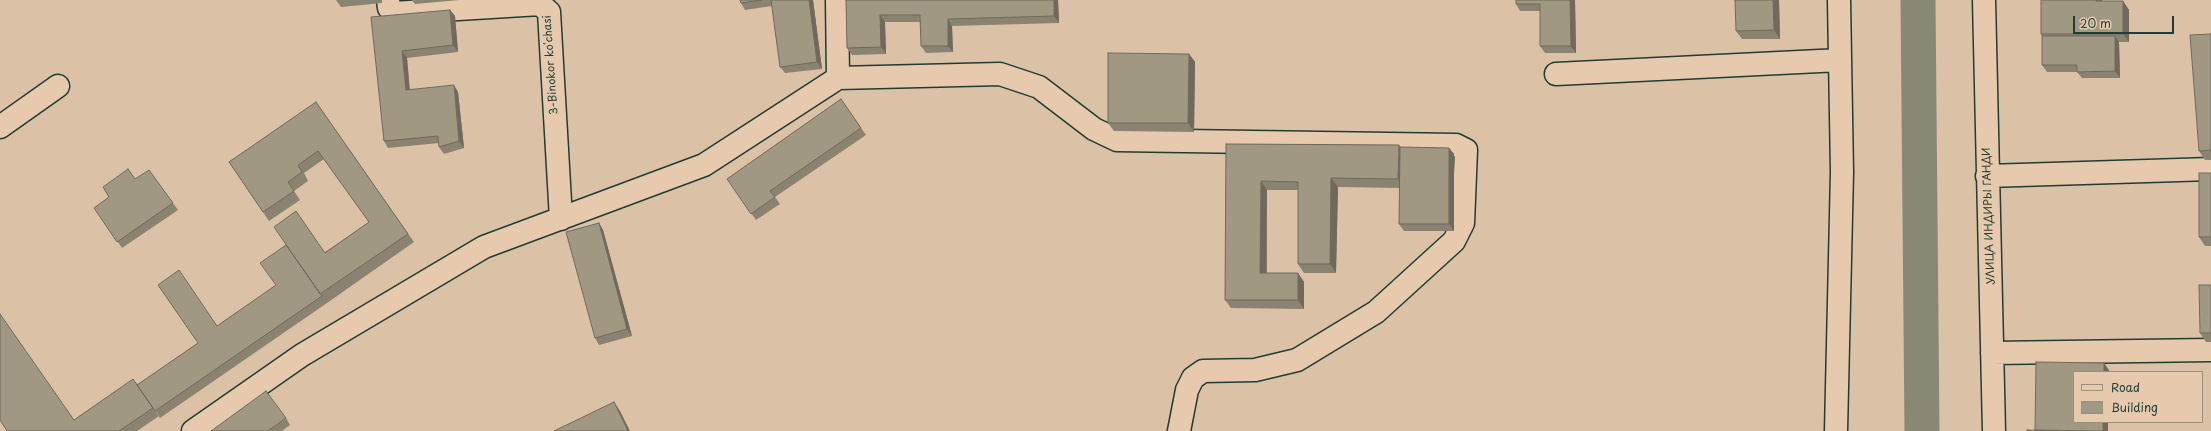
<!DOCTYPE html>
<html>
<head>
<meta charset="utf-8">
<style>
	body { margin:0 }
	#map { position:relative; width:2211px; height:431px; overflow:hidden; background:#dbc2a7; font-family:"Playpen Sans",sans-serif }
	canvas { display:block }
	.legend { position:absolute; left:2073px; top:371px; width:130px; height:52px; box-sizing:border-box; background:#e7caae; border:1px solid #97927d; margin:0; padding:5px 7px; list-style:none; font-size:12px; color:#1f3d34 }
	.legend li { display:flex; align-items:center; gap:8px; height:20px }
	.legend b { width:20px; border:1px solid #97927d }
	.scale { position:absolute; left:2073px; top:16px; width:101px; height:18px; box-sizing:border-box; border:2px solid #1f3d34; border-top:0; padding-left:5px; font-size:12px; line-height:14px; white-space:nowrap; color:#1f3d34; -webkit-text-stroke:3px #e7caae; paint-order:stroke }
</style>
</head>
<body>
<div id="map">
<canvas width="2211" height="431"></canvas>
<ul class="legend">
<li><b style="height:5px;background:#e7caae"></b>Road</li>
<li><b style="height:11px;background:#a19883"></b>Building</li>
</ul>
<div class="scale">20 m</div>
</div>
<script>
const ctx = document.querySelector('canvas').getContext('2d');
ctx.lineJoin = 'round';
const toPath = rows => new Path2D(rows.map(r => 'M' + r).join(''));
function stroke(path, color, width, dash) { ctx.strokeStyle = color; ctx.lineWidth = width; ctx.lineCap = dash ? 'butt' : 'round'; ctx.setLineDash(dash || []); ctx.stroke(path); }
function paint(path, color) { ctx.fillStyle = color; ctx.fill(path, 'evenodd'); }
function write(font, color, halo, rows, align = 'center') {
  ctx.font = font + ' "Playpen Sans",sans-serif'; ctx.lineWidth = 3; ctx.setLineDash([]); ctx.textBaseline = 'middle'; ctx.strokeStyle = halo; ctx.fillStyle = color; for (const [text, x, y, turn = 0] of rows) {
    ctx.save(); ctx.translate(x, y); ctx.rotate((+turn || 0) * Math.PI / 180); ctx.textAlign = isNaN(turn) ? turn : align; if (halo) ctx.strokeText(text, 0, 0); ctx.fillText(text, 0, 0); ctx.restore();
  }
}
stroke(toPath([
	[1918,0,1922,431]
]), '#898874', 35);
const minor = toPath([
	[388,0,389,8,393,13,540,4,549,12,561,219],
	[837,0,838,78],
	[1984,0,1994,431],
	[1556,74,1840,60],
	[0,127,58,86],
	[1987,176,2211,169],
	[1992,353,2211,350],
	[193,431,302,355,484,247,704,165,838,78,1000,74,1039,87,1094,129,1117,140,1456,145,1466,150,1463,223,1454,241,1376,312,1297,360,1255,370,1203,371,1193,378,1187,390,1179,431],
	[1836,431,1842,172,1839,0]
]);
stroke(minor, '#1f3d34', 25);
stroke(minor, '#e7caae', 22);
paint(toPath([
	[336,0,382,0,382,3,341,7],
	[412,0,459,0,415,4],
	[740,0,813,0,822,69,785,73,780,67,772,6,745,10,741,3],
	[846,0,1058,0,1059,23,952,26,953,52,926,53,921,46,920,22,885,22,886,54,852,55,847,48],
	[1575,0,1576,53,1545,53,1540,46,1540,11,1520,11,1516,4],
	[1779,0,1780,39,1742,39,1736,31],
	[2102,0,2102,1,2123,1,2129,10,2129,42,2119,42,2120,78,2082,78,2077,72,2047,72,2042,65,2042,36,2041,34],
	[450,10,455,16,458,52,407,58,410,90,458,92,464,148,444,154,439,147,439,143,388,148,384,141,371,17],
	[2211,34,2211,160,2205,160,2199,151],
	[1189,54,1195,62,1194,132,1114,131,1108,123],
	[841,99,866,135,775,197,780,204,756,220,727,179],
	[316,102,414,242,327,303,326,302,327,303,160,418,137,385,198,343,217,326,369,222,324,159,304,173,308,181,294,191,300,200,269,221,229,162],
	[1226,144,1399,145,1400,147,1449,148,1454,154,1454,231,1404,231,1399,224,1400,188,1338,187,1336,273,1304,273,1298,264,1298,190,1267,190,1267,273,1298,273,1304,282,1304,309,1231,308,1225,300],
	[149,170,178,210,122,248,94,208],
	[2211,173,2211,246,2205,246,2199,237],
	[599,223,603,230,632,336,599,345,595,338],
	[2211,285,2211,342,2206,342,2200,333],
	[133,379,159,416,137,431,7,431,74,420],
	[286,418,290,425,282,431,211,431]
]), '#8a8371');
paint(toPath([
	[809,0,813,0,822,69,817,62],
	[1054,0,1058,0,1059,23,1054,16],
	[1570,0,1575,0,1576,53,1571,46],
	[1773,0,1779,0,1780,39,1774,30],
	[2096,0,2102,0,2103,10,2096,1],
	[2123,1,2129,10,2129,42,2123,34],
	[450,10,455,16,458,52,453,45],
	[880,15,885,22,886,54,881,47],
	[948,19,952,26,953,52,948,46],
	[2115,36,2119,42,2120,78,2115,71],
	[402,51,407,58,410,97,406,90],
	[1189,54,1195,62,1194,132,1188,123],
	[454,85,458,92,464,148,459,141],
	[1399,145,1405,154,1404,188,1398,179],
	[1449,148,1454,154,1454,231,1449,224],
	[1331,178,1338,187,1336,273,1330,264],
	[1261,181,1267,190,1266,281,1260,273],
	[599,223,603,230,632,336,627,329],
	[1298,273,1304,282,1304,309,1298,300],
	[2104,363,2109,370,2109,372,2104,372],
	[614,402,620,411,630,431,628,431],
	[2103,422,2108,422,2108,431,2103,431]
]), '#716a5c');
const building = toPath([
	[740,0,762,0,741,3,740,0],
	[771,0,809,0,817,62,780,67,771,0],
	[846,0,1054,0,1054,16,948,19,948,46,921,46,920,15,880,15,881,47,847,48,846,0],
	[1516,0,1570,0,1571,46,1540,46,1540,4,1516,4,1516,0],
	[1735,0,1773,0,1774,30,1736,31,1735,0],
	[2041,0,2096,0,2096,1,2123,1,2123,34,2041,34,2041,0],
	[450,10,453,45,402,51,406,90,454,85,459,141,439,147,438,136,384,141,371,17,450,10],
	[2211,34,2211,150,2199,151,2190,35,2211,34],
	[2042,36,2115,36,2115,71,2077,72,2077,65,2042,65,2042,36],
	[1108,53,1189,54,1188,123,1108,123,1108,53],
	[841,99,861,128,770,191,775,197,751,214,727,179,841,99],
	[316,102,408,234,320,294,274,227,296,211,325,253,369,222,318,151,298,165,302,172,288,182,294,191,263,212,229,162,316,102],
	[1226,144,1399,145,1398,179,1331,178,1330,264,1298,264,1298,182,1261,181,1260,273,1298,273,1298,300,1225,300,1226,144],
	[1400,147,1449,148,1449,224,1399,224,1400,147],
	[128,169,135,179,149,170,173,203,117,242,94,208,109,197,103,187,128,169],
	[2199,173,2211,173,2211,237,2199,237,2199,173],
	[599,223,627,329,595,338,566,232,599,223],
	[286,245,322,296,155,411,137,385,198,343,158,285,179,270,217,326,276,285,260,263,286,245],
	[2199,285,2211,285,2211,333,2200,333,2199,285],
	[0,314,74,420,133,379,153,408,119,431,7,431,0,420,0,314],
	[2036,362,2104,363,2104,372,2074,372,2074,422,2103,422,2103,431,2035,430,2036,362],
	[266,391,286,418,268,431,211,431,266,391],
	[614,402,628,431,554,431,614,402],
	[2027,430,2058,431,2027,431,2027,430]
]);
paint(building, '#a19883');
stroke(building, '#716a5c', 1);
write('11px', '#1f3d34', '#e7caae', [
	["3-Binokor koʻchasi",551,65,-94],
	["УЛИЦА ИНДИРЫ ГАНДИ",1989,216,-92]
]);
</script>
</body>
</html>
